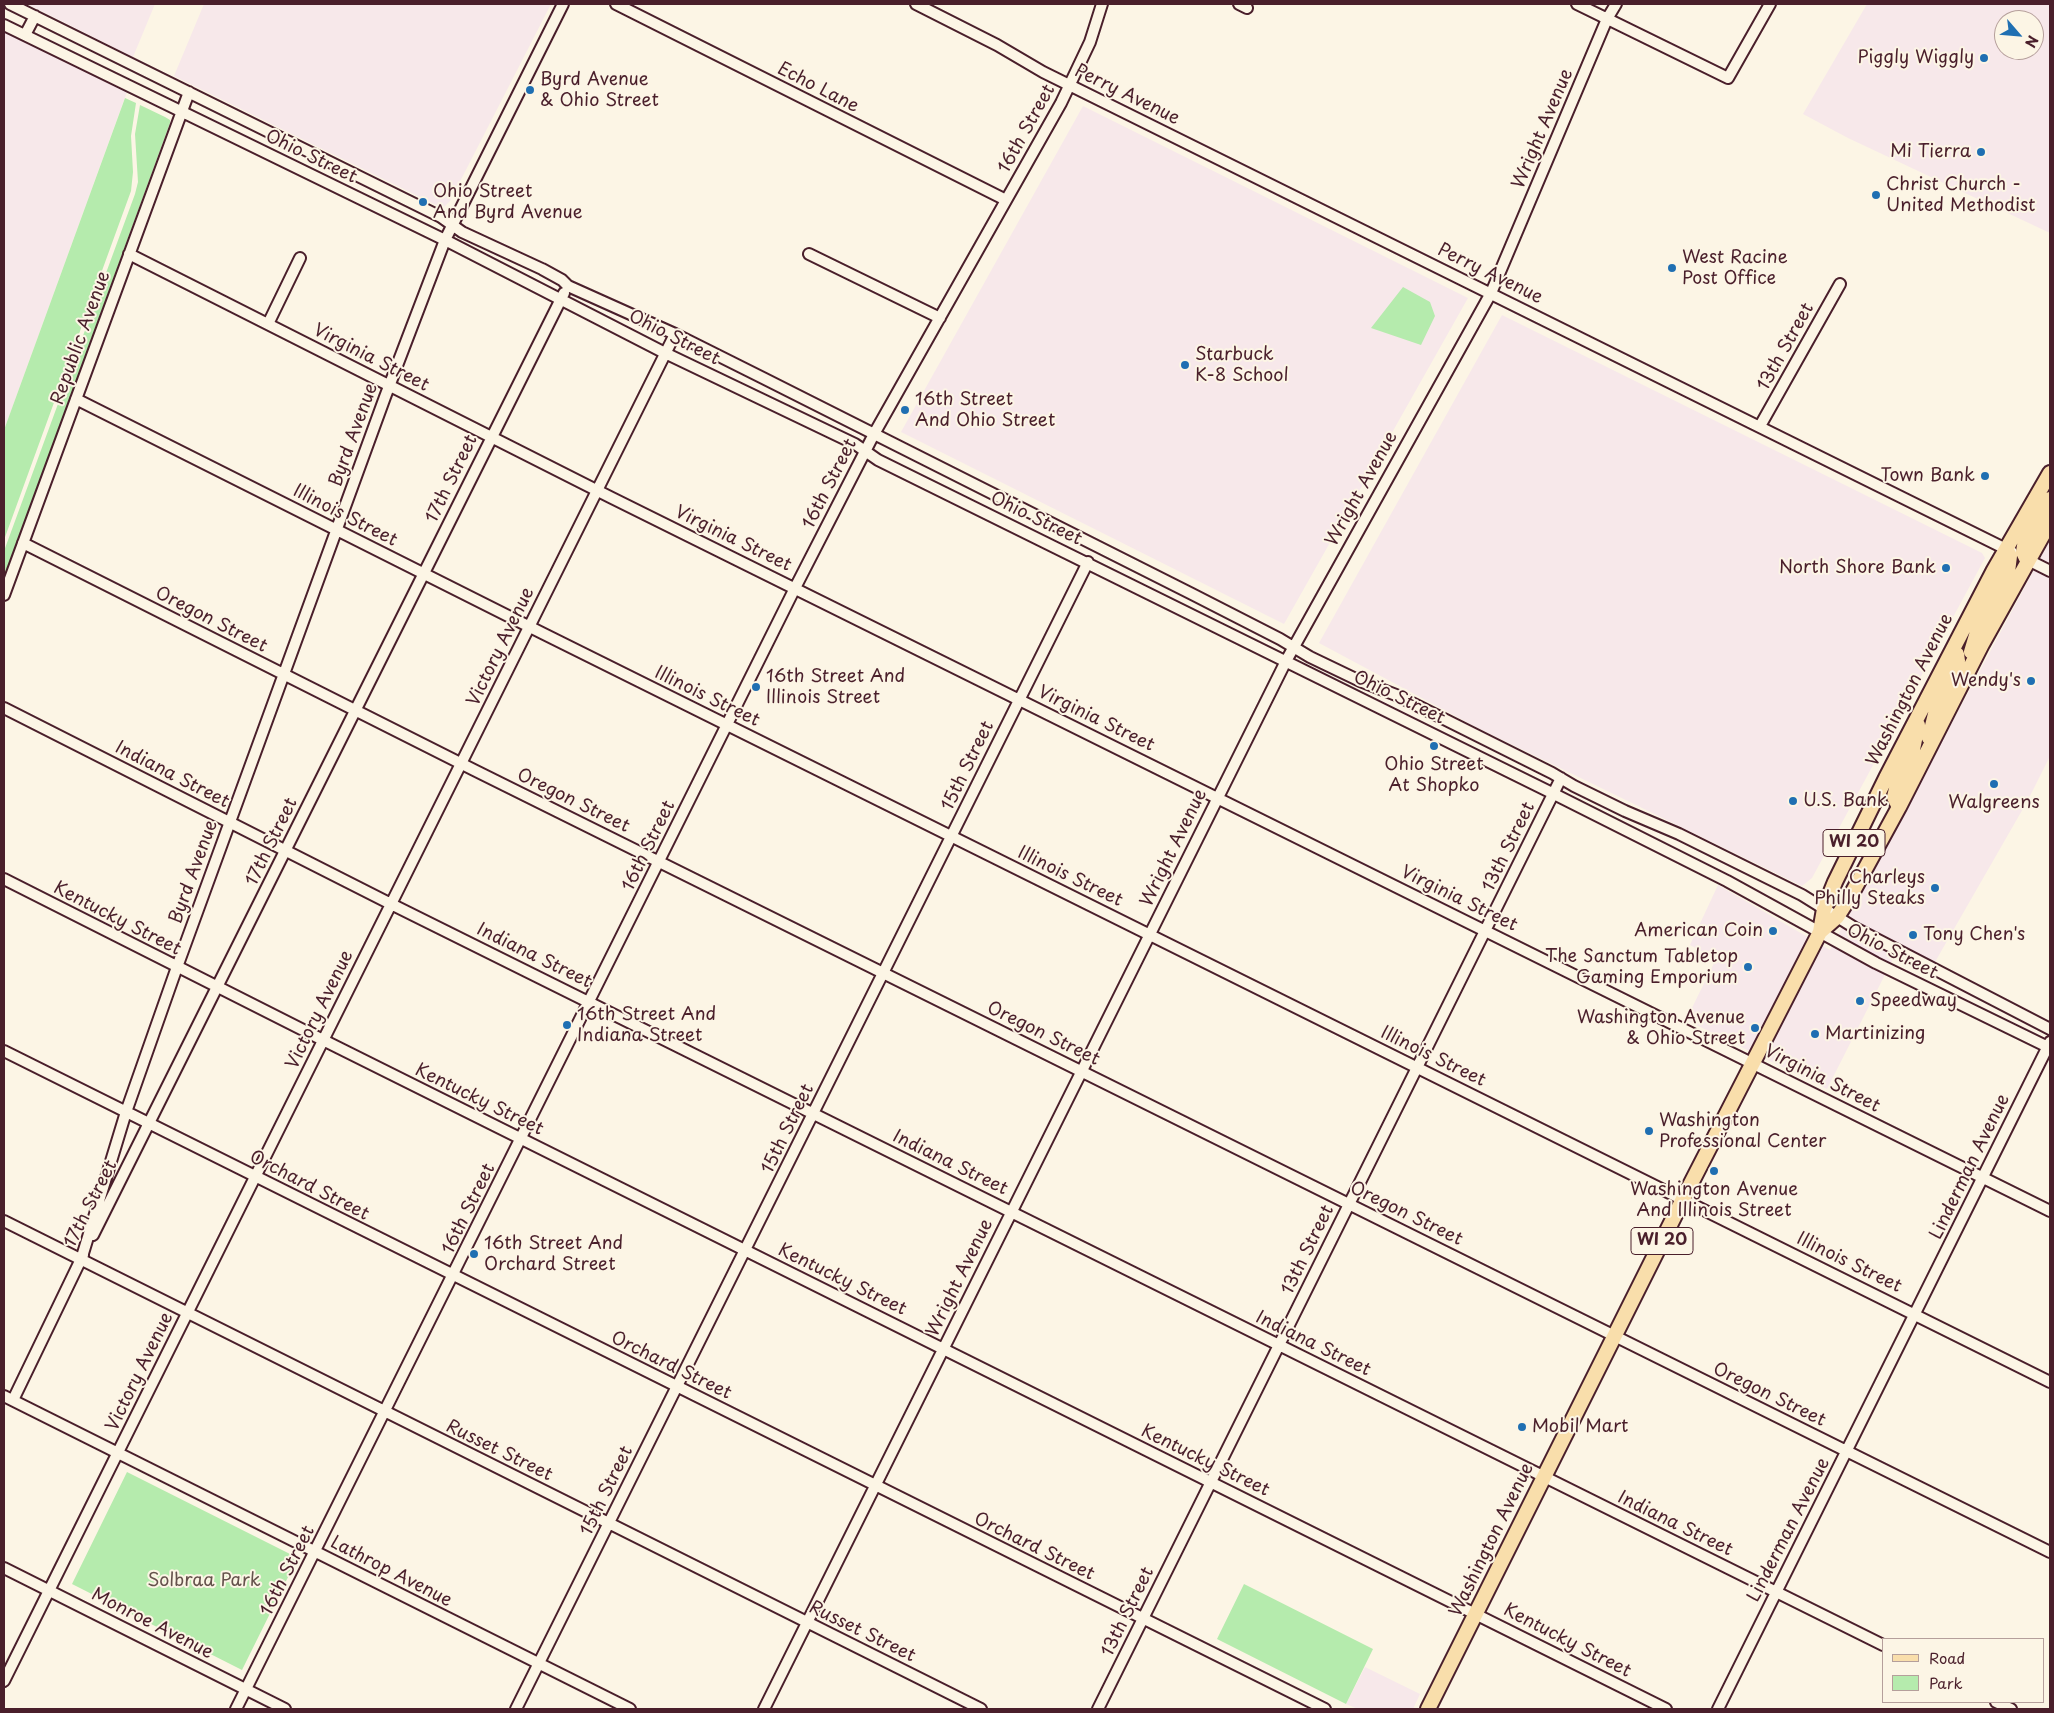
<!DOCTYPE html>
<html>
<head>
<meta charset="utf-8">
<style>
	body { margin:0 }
	#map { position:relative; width:2054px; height:1713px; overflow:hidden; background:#fcf5e5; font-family:"Playpen Sans",sans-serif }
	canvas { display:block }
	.frame { position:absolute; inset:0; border:5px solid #4a1f2b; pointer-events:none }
	.legend { position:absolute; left:1882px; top:1638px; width:162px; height:65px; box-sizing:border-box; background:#fcf5e5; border:1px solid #b59f9b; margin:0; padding:6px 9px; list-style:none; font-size:15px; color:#4a1f2b }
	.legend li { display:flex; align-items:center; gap:10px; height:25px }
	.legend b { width:25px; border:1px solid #b59f9b }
	.north { position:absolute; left:1994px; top:10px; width:50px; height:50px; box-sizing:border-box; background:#fcf5e5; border:1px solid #b59f9b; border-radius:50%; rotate:117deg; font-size:14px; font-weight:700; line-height:20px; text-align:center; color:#4a1f2b }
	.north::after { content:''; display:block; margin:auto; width:18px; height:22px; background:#1f6fb2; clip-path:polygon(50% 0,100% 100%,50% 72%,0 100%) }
</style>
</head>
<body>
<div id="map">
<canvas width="2054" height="1713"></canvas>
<div class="frame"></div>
<ul class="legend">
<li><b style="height:6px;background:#f9deab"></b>Road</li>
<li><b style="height:14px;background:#b5ebad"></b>Park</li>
</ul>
<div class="north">N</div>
</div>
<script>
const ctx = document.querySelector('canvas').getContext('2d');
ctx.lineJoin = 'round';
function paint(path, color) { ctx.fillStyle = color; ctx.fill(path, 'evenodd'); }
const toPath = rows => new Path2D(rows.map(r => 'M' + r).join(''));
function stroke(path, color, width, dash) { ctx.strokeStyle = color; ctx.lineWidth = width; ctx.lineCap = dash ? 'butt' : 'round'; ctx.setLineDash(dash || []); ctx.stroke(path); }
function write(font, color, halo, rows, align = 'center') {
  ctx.font = font + ' "Playpen Sans",sans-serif'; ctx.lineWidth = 4; ctx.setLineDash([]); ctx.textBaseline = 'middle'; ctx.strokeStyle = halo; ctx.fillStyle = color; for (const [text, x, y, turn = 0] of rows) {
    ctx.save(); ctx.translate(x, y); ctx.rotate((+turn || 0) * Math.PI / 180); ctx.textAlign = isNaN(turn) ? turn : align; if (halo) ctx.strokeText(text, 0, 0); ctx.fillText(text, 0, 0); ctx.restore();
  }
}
paint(toPath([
	[27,4,155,4,133,57],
	[204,4,551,4,450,201,444,207,440,207,174,76],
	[1867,4,2050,4,2050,233,1848,138,1803,114],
	[2004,20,2034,20,2034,50,2004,50],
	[4,31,127,92,4,430],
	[1083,106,1468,298,1284,624,901,432],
	[1502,315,1982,553,1985,558,1812,878,1802,886,1474,726,1319,643],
	[2050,540,2050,756,2028,800,1935,962,1900,945,1827,1089,1686,1020,1716,959,1690,945,1718,885,1830,950],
	[1365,1667,1420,1694,1413,1709,1358,1709,1346,1704]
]), '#f7e8ea');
paint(toPath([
	[125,98,136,103,131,136,133,172,131,191,4,540,4,430],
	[140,105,165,117,170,120,170,123,4,578,4,551,135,194,138,182,135,134],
	[1403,287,1430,302,1435,316,1421,345,1371,328],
	[127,1472,292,1555,295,1563,242,1670,72,1584],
	[1244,1584,1373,1649,1346,1704,1217,1639]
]), '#b5ebad');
const minor = toPath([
	[10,4,441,217,462,232,542,269,562,280,568,286,675,334,765,379,1192,594,1280,639,1310,657,1360,681,1396,695,1552,773,1574,786,1625,811,1679,834,1802,895,1855,928,2050,1029],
	[616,4,1006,200],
	[916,4,997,45,1043,72,2012,552],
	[1239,4,1247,8],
	[1577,4,1728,78,1770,4],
	[4,25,445,240,665,353,855,444,878,460,1554,794,1727,881,1876,963,2050,1048],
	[25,35,35,16],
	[129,254,610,497,2050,1211],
	[809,254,940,318],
	[268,324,300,258],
	[76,399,542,633,2050,1382],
	[1760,426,1840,284],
	[23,543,474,770,2050,1552],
	[2024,558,2050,571],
	[4,595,189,92],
	[4,708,391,904,1883,1645],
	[4,879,323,1040,1666,1709],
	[4,1051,1325,1709],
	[4,1221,981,1709],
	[93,1235,564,293],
	[81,1260,126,1112,177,967,385,397,445,240,563,4],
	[4,1396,630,1709],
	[13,1400,83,1255],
	[4,1568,285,1709],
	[4,1681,675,334],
	[1996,1702,2011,1709],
	[236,1709,795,588,874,434,1061,103,1090,42,1102,4],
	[516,1709,1088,562],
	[764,1709,1286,661,1491,293,1607,19,1616,4],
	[1098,1709,1561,778],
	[1718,1709,2050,1042]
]);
const major = toPath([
	[2027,560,2023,552,2024,546,2050,499],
	[1971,652,1977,632,2008,572,2010,556,2006,549],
	[1929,738,1939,698,1958,661,1957,654,1952,651],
	[1899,807,1894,797,1896,789,1911,759,1918,725],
	[1820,932,1837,917,1851,895,1899,807,1982,644,2050,522],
	[1428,1709,1683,1199,1820,932,1824,909,1835,882,1886,778,1994,570,2050,473]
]);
stroke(minor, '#4a1f2b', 14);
stroke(major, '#4a1f2b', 18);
stroke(minor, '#fcf5e5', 10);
stroke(major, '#f9deab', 14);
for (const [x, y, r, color] of [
	[1984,58,5,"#1f6fb2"],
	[530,90,5,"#1f6fb2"],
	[1981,152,5,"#1f6fb2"],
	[1876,195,5,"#1f6fb2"],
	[423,202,5,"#1f6fb2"],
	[1672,268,5,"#1f6fb2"],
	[1185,365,5,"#1f6fb2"],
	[905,410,5,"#1f6fb2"],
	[1985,476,5,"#1f6fb2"],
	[1946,568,5,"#1f6fb2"],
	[2031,681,5,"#1f6fb2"],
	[756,687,5,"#1f6fb2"],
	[1434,746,5,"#1f6fb2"],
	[1994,784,5,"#1f6fb2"],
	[1793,801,5,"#1f6fb2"],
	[1935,888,5,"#1f6fb2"],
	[1773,931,5,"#1f6fb2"],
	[1913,935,5,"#1f6fb2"],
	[1748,967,5,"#1f6fb2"],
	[1860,1001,5,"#1f6fb2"],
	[567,1025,5,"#1f6fb2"],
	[1755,1028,5,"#1f6fb2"],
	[1815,1034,5,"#1f6fb2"],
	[1649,1131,5,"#1f6fb2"],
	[1714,1171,5,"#1f6fb2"],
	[474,1254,5,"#1f6fb2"],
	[1522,1427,5,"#1f6fb2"]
]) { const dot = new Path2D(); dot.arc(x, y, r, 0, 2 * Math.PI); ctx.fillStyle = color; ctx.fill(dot); stroke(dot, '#fcf5e5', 2); }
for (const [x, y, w] of [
	[1854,843,62],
	[1662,1241,62]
]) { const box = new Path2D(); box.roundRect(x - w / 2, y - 13.5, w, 27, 4); ctx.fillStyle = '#fcf5e5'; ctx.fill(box); stroke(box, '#4a1f2b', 1); }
write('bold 16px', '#4a1f2b', null, [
	["WI 20",1854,843],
	["WI 20",1662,1241]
]);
write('18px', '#4a1f2b', '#fcf5e5', [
	["Piggly Wiggly",1974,58,"right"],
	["Byrd Avenue",540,80],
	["& Ohio Street",540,101],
	["Mi Tierra",1971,152,"right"],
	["Christ Church -",1886,185],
	["United Methodist",1886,206],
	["Ohio Street",433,192],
	["And Byrd Avenue",433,213],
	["West Racine",1682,258],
	["Post Office",1682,279],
	["Starbuck",1195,355],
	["K-8 School",1195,376],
	["16th Street",915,400],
	["And Ohio Street",915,421],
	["Town Bank",1975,476,"right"],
	["North Shore Bank",1936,568,"right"],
	["16th Street And",766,677],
	["Illinois Street",766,698],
	["Wendy's",2021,681,"right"],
	["Ohio Street",1434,765,"center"],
	["At Shopko",1434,786,"center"],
	["U.S. Bank",1803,801],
	["Walgreens",1994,803,"center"],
	["Charleys",1925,878,"right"],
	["Philly Steaks",1925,899,"right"],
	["American Coin",1763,931,"right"],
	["Tony Chen's",1923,935],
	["The Sanctum Tabletop",1738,957,"right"],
	["Gaming Emporium",1738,978,"right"],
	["Speedway",1870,1001],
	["16th Street And",577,1015],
	["Indiana Street",577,1036],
	["Washington Avenue",1745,1018,"right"],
	["& Ohio Street",1745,1039,"right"],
	["Martinizing",1825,1034],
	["Washington",1659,1121],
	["Professional Center",1659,1142],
	["Washington Avenue",1714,1190,"center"],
	["And Illinois Street",1714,1211,"center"],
	["16th Street And",484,1244],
	["Orchard Street",484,1265],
	["Mobil Mart",1532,1427]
], 'left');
write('18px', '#4a1f2b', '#fcf5e5', [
	["Echo Lane",818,88,27],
	["Perry Avenue",1127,95,26],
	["16th Street",1027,129,-61],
	["Wright Avenue",1543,129,-67],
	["Ohio Street",311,157,26],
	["Perry Avenue",1490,274,26],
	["Republic Avenue",81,338,-70],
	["Ohio Street",674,338,27],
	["13th Street",1786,347,-61],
	["Virginia Street",371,358,27],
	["Byrd Avenue",354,435,-70],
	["17th Street",452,479,-64],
	["16th Street",830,484,-63],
	["Wright Avenue",1362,489,-61],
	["Illinois Street",345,516,27],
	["Ohio Street",1036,519,26],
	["Virginia Street",733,539,26],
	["Oregon Street",211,620,27],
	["Victory Avenue",501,647,-64],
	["Washington Avenue",1910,690,-63],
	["Illinois Street",707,697,26],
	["Ohio Street",1399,698,26],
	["Virginia Street",1096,719,26],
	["15th Street",968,766,-64],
	["Indiana Street",172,775,27],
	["Oregon Street",573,801,26],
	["17th Street",272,842,-64],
	["16th Street",649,846,-64],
	["13th Street",1509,847,-64],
	["Wright Avenue",1174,848,-64],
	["Byrd Avenue",194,872,-70],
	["Illinois Street",1070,877,26],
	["Virginia Street",1459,899,26],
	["Kentucky Street",117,919,27],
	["Ohio Street",1892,952,27],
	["Indiana Street",534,956,26],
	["Victory Avenue",320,1010,-64],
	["Oregon Street",1043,1034,26],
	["Illinois Street",1433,1057,26],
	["Virginia Street",1822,1079,27],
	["Kentucky Street",479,1100,26],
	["15th Street",788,1129,-64],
	["Indiana Street",950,1163,26],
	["Linderman Avenue",1970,1167,-64],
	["Orchard Street",309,1186,27],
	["17th Street",91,1204,-63],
	["16th Street",469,1209,-64],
	["Oregon Street",1406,1214,26],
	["13th Street",1308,1250,-64],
	["Illinois Street",1849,1263,26],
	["Wright Avenue",960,1278,-64],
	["Kentucky Street",842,1280,26],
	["Indiana Street",1313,1344,26],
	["Orchard Street",671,1366,26],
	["Victory Avenue",140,1372,-64],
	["Oregon Street",1769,1395,26],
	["Russet Street",499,1451,26],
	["Kentucky Street",1205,1461,26],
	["15th Street",607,1491,-64],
	["Indiana Street",1675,1524,26],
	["Linderman Avenue",1789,1530,-63],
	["Washington Avenue",1492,1540,-64],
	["Orchard Street",1034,1547,26],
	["16th Street",288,1571,-63],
	["Lathrop Avenue",391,1572,27],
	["13th Street",1128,1612,-64],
	["Monroe Avenue",152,1624,27],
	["Russet Street",862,1632,26],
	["Kentucky Street",1567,1641,27]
]);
write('18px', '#65524c', '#fcf5e5', [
	["Solbraa Park",204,1581]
]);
</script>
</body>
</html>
